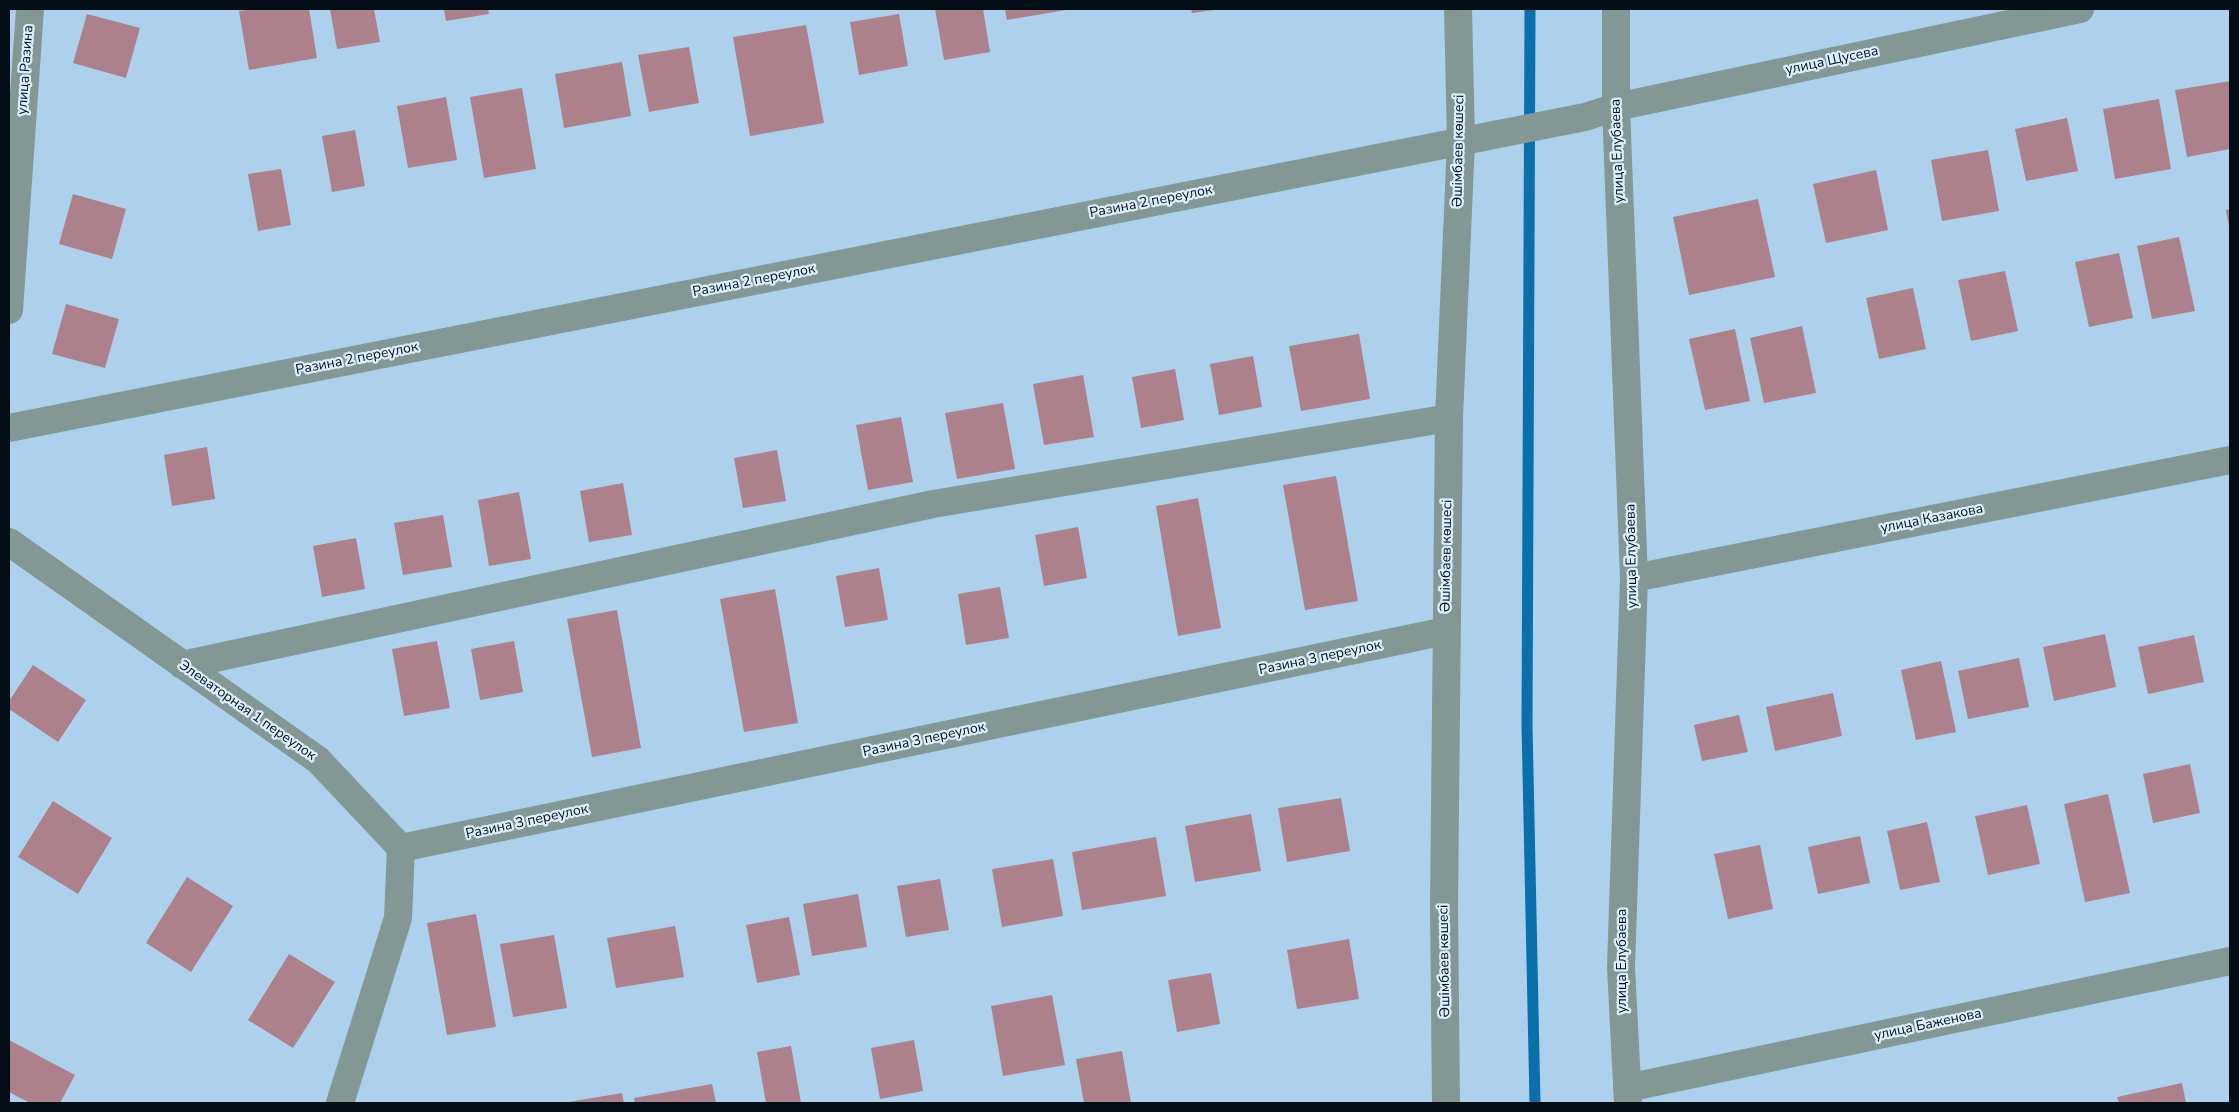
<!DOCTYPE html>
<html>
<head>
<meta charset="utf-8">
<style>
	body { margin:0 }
	#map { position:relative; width:2239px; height:1112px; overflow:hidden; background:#add1ed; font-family:"Nunito Sans",sans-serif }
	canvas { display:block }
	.frame { position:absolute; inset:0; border:10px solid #030d16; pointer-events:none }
</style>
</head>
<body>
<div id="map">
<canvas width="2239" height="1112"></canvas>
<div class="frame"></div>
</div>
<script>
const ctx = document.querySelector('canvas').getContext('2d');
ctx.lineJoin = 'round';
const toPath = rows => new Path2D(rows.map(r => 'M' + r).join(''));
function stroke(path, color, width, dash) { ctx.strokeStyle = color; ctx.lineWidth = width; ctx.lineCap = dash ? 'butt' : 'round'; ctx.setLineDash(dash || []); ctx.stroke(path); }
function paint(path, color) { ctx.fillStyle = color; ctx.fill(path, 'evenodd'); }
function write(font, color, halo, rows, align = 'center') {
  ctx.font = font + ' "Nunito Sans",sans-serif'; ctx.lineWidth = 4.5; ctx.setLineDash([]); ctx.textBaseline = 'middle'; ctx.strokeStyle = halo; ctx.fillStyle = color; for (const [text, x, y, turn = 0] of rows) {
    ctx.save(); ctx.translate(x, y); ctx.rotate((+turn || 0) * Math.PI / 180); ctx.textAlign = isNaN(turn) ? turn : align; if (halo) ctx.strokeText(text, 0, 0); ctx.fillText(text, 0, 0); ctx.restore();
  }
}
stroke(toPath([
	[1530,9,1527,725,1535,1103]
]), '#0970a9', 11);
paint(toPath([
	[253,9,309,9,317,58,249,70,239,11],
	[330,9,374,9,380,42,337,49],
	[444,9,488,9,489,14,446,21],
	[935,9,983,9,990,52,944,60],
	[1005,9,1066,9,1066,10,1007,20],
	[1191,9,1214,9,1214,10,1192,13],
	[87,14,140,28,126,78,73,63],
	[899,14,908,66,859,75,850,22],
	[806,25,824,123,750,136,733,37],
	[689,47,699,103,649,112,638,55],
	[622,62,631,116,564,128,555,74],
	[2230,81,2230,149,2187,157,2175,90],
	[522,88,536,169,484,178,470,97],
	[446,97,457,160,408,168,397,106],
	[2159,99,2171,169,2115,179,2103,109],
	[2067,118,2078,171,2026,181,2015,129],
	[355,130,365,186,332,192,322,136],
	[1988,150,1999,211,1942,221,1931,160],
	[281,169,291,225,258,231,248,174],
	[1876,170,1888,230,1826,243,1813,184],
	[73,194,126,209,112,259,59,244],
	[1758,199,1775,277,1689,295,1673,217],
	[2230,209,2230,226,2229,226,2226,210],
	[2179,237,2195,311,2152,319,2137,246],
	[2119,253,2133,318,2089,327,2075,262],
	[2005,271,2018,331,1971,341,1958,280],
	[1913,288,1926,349,1879,359,1866,298],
	[66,304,119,319,105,368,52,354],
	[1802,326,1816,393,1764,403,1750,338],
	[1735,329,1750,401,1705,410,1689,339],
	[1359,334,1370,399,1301,411,1289,346],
	[1253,356,1262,407,1219,415,1210,364],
	[1175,369,1184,420,1141,428,1132,377],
	[1083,375,1094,437,1044,445,1033,384],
	[1003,403,1015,469,957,479,945,413],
	[901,417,913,482,868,490,856,425],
	[207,447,215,499,172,506,164,455],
	[777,450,786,501,743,508,734,458],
	[1336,476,1358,601,1305,610,1283,485],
	[623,483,632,535,589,542,580,491],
	[519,492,531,559,489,566,478,500],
	[1198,498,1221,628,1178,636,1156,506],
	[443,515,452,567,403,575,394,523],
	[1078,527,1087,578,1044,586,1035,535],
	[356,538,365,589,322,597,313,546],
	[879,568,888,620,845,627,836,576],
	[1000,587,1009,638,966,645,958,594],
	[775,589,798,723,744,732,720,599],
	[617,610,641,748,592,757,567,619],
	[2105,634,2116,687,2054,701,2043,647],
	[2194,635,2204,682,2148,694,2138,647],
	[437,641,450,708,404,716,392,649],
	[514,641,523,692,480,700,471,649],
	[2019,658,2029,707,1968,719,1958,671],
	[1941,661,1956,732,1916,740,1901,670],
	[33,665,86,700,58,742,9,709,9,701],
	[1833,693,1842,736,1775,751,1766,707],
	[1739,715,1748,752,1702,761,1694,725],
	[2190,764,2200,813,2153,823,2143,774],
	[2108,794,2130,893,2085,902,2064,804],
	[1341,798,1350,851,1287,862,1278,808],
	[53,801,112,838,78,894,18,857],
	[2027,805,2040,864,1988,875,1975,816],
	[1251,814,1261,871,1195,882,1185,826],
	[1927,822,1940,882,1900,890,1887,831],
	[1860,836,1870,883,1818,894,1808,847],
	[1156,837,1166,896,1082,910,1072,852],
	[1760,845,1773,909,1728,919,1714,854],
	[1053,859,1063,916,1002,927,992,869],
	[187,877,233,906,191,972,146,943],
	[940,879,949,930,906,937,897,886],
	[858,894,867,947,812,956,803,904],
	[476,914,496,1027,447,1035,427,923],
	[789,917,800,975,757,983,746,925],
	[675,926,684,977,616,988,607,938],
	[554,935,567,1008,513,1017,500,944],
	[1349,939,1359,999,1297,1009,1287,950],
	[289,954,335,982,293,1048,248,1020],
	[1211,973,1220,1024,1177,1032,1168,980],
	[1052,995,1065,1065,1003,1076,991,1006],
	[9,1040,75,1075,60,1103,30,1103,9,1092],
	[914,1040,923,1091,880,1099,871,1048],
	[791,1046,801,1103,766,1103,757,1052],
	[1122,1051,1131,1103,1084,1103,1076,1059],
	[2182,1083,2186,1103,2119,1103,2117,1097],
	[712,1084,716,1103,635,1103,634,1098],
	[622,1093,624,1103,569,1103,569,1102]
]), '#ac818b');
stroke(toPath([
	[1616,9,1616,107,1634,578,1621,967,1628,1103],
	[9,310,30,9],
	[9,428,1585,117,1616,107,2080,9],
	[9,542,318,760,401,848,398,918,340,1103],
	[1634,578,2230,460],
	[182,665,933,504,1449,418],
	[401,848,1446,631],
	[1627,1088,2230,961],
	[1446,1103,1444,906,1449,418,1461,141,1458,9]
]), '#839894', 28);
write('14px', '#030d16', '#ddeffe', [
	["улица Щусева",1832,61,-12],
	["улица Разина",26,70,-86],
	["Әшімбаев көшесі",1459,151,-89],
	["улица Елубаева",1618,151,-92],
	["Разина 2 переулок",1151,202,-11],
	["Разина 2 переулок",754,281,-11],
	["Разина 2 переулок",357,359,-11],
	["улица Казакова",1932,519,-11],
	["Әшімбаев көшесі",1447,556,-89],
	["улица Елубаева",1632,556,-91],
	["Разина 3 переулок",1320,658,-12],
	["Элеваторная 1 переулок",247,711,35],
	["Разина 3 переулок",924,740,-12],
	["Разина 3 переулок",527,822,-12],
	["Әшімбаев көшесі",1445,961,-91],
	["улица Елубаева",1623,961,-90],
	["улица Баженова",1928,1025,-12]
]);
</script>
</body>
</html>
